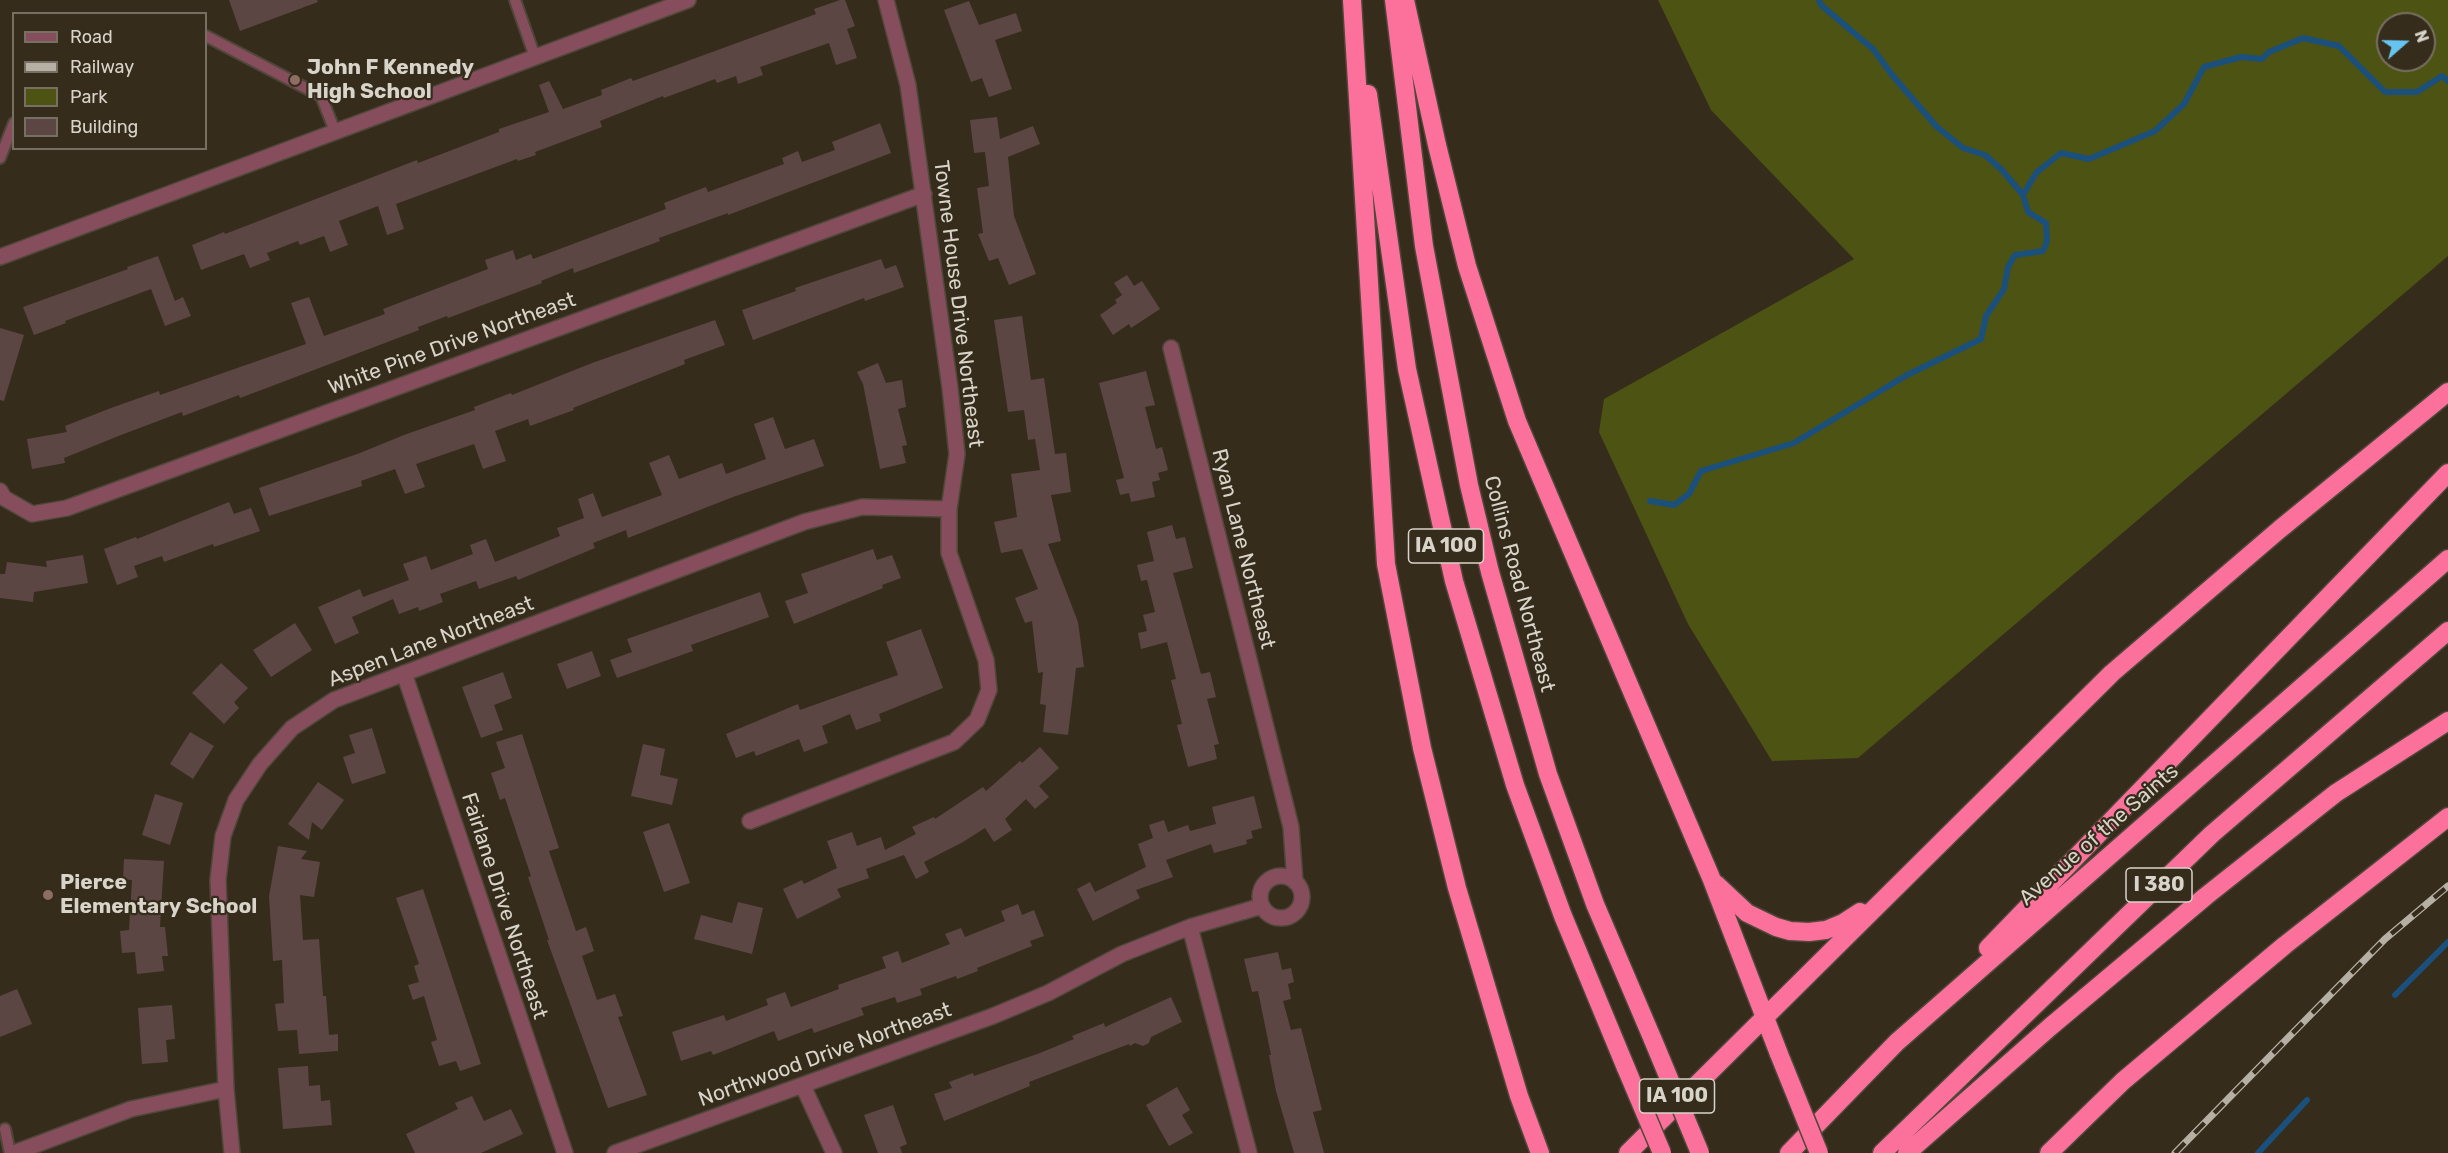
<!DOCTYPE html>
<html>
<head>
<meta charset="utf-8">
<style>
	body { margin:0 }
	#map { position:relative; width:2448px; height:1153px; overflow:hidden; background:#352c1c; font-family:Rubik,sans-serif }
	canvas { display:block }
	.legend { position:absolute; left:12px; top:12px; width:195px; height:138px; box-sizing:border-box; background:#352c1c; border:2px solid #776f61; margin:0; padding:8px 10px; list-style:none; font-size:18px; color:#d9d4c9 }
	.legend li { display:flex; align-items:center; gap:12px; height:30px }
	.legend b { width:30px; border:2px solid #776f61 }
	.north { position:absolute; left:2376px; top:12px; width:60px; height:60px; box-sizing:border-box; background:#352c1c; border:2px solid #776f61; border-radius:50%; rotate:70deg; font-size:16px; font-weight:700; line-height:24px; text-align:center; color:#d9d4c9 }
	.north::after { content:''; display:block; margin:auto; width:21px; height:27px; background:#66c4ef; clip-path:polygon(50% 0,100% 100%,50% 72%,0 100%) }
</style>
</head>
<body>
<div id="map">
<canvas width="2448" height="1153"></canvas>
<ul class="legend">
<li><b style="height:8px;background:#864d5d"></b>Road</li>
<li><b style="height:8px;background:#b6b0a4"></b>Railway</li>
<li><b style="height:16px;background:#4c5313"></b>Park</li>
<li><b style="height:16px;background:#5c4643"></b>Building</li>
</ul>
<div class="north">N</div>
</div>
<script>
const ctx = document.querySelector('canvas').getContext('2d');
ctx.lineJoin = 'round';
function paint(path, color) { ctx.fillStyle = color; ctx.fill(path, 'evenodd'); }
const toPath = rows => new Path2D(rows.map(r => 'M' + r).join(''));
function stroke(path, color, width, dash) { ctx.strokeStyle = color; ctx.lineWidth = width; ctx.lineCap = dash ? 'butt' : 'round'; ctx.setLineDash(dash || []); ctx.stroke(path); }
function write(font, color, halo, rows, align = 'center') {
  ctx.font = font + ' Rubik,sans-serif'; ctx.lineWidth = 4.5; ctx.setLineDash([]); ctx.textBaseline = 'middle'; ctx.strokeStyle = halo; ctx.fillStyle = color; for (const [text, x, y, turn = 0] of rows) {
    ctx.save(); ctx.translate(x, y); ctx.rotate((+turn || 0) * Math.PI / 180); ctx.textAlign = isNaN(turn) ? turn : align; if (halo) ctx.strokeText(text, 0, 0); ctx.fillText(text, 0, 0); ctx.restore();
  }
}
paint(toPath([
	[1658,0,2448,0,2448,256,1858,758,1772,761,1688,624,1599,432,1604,399,1854,259,1711,110],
	[2388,24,2424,24,2424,60,2388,60]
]), '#4c5313');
stroke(toPath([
	[1819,0,1821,5,1873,49,1893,76,1936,126,1963,148,1985,155,2002,170,2023,195],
	[1650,501,1674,505,1689,494,1701,471,1794,443,1907,375,1981,339,1986,316,2004,289,2008,267,2015,255,2043,251,2047,241,2046,223,2028,212,2023,195,2036,173,2061,153,2089,159,2155,131,2184,104,2204,67,2241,57,2262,59,2269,52,2303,38,2339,46,2385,92,2417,92,2442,76,2448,81],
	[2395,995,2448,942],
	[2258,1153,2307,1100]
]), '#1b507c', 6);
paint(toPath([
	[229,0,317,0,318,2,240,31],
	[840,0,845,0,855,26,847,29,857,58,836,65,829,43,760,67,763,75,738,84,736,76,717,83,715,79,664,98,663,96,600,121,602,127,535,152,536,155,518,161,517,159,396,204,404,229,387,235,378,206,339,221,348,245,330,252,324,236,300,245,298,241,267,253,270,260,250,268,244,254,201,270,192,245,224,232,225,234,417,160,418,163,499,132,499,129,549,112,539,85,549,81,563,109,602,95,601,90,631,78,633,81,816,14,814,9],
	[969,1,979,25,1016,13,1022,31,995,40,1012,89,989,97,982,78,971,82,944,10],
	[997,117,1000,139,1033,126,1040,144,1008,157,1014,216,1036,274,1009,285,998,258,989,261,978,234,983,233,977,188,989,186,985,152,974,153,970,120],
	[880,123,891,153,728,215,728,213,659,238,660,241,574,273,573,268,541,281,542,283,448,318,447,316,418,327,419,330,272,386,240,398,239,395,183,416,182,412,121,435,64,458,65,463,32,469,27,439,67,432,65,426,111,408,159,391,160,395,306,344,291,303,309,297,324,336,385,314,383,309,488,269,485,260,513,250,516,260,531,254,533,259,666,209,664,203,706,187,708,192,784,164,782,158,798,151,802,162,835,150,832,142],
	[158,256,175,301,183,297,191,316,165,326,151,289,65,321,66,323,34,335,23,307,128,269,127,267],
	[881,259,885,269,896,265,904,287,865,301,864,298,753,340,742,310,796,291,795,288],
	[1127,275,1134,286,1142,281,1160,309,1131,328,1129,324,1113,335,1100,315,1117,303,1115,300,1122,295,1114,283],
	[1022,316,1031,380,1044,378,1055,454,1066,453,1071,492,1051,495,1061,541,1048,544,1078,622,1084,667,1076,668,1068,735,1043,732,1046,705,1040,704,1043,672,1038,673,1032,621,1025,623,1015,598,1038,589,1022,549,1001,553,994,522,1017,517,1011,474,1040,470,1035,439,1028,440,1024,410,1008,412,994,320],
	[715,320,725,345,684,360,685,364,573,408,574,410,530,426,528,419,495,431,506,461,483,469,474,444,416,464,425,487,405,494,395,469,361,481,362,486,269,516,259,488,360,453,404,435,475,410,474,407,511,393,512,395,592,363],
	[0,328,24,335,4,401,0,400],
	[878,363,886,383,902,380,906,407,898,409,907,445,902,446,906,463,880,469,863,384,857,372],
	[1146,371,1155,405,1145,407,1156,449,1162,447,1168,470,1158,473,1160,480,1152,482,1155,497,1131,502,1129,493,1120,495,1116,480,1124,478,1099,383],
	[773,417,785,449,814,439,824,466,733,497,628,538,626,530,593,543,595,548,518,580,516,576,479,589,476,581,440,594,443,602,419,611,418,607,399,614,393,599,352,617,359,633,335,644,318,607,360,589,363,597,409,580,403,564,426,556,431,570,473,554,470,545,486,539,495,562,560,536,557,528,584,518,578,499,593,493,602,517,662,495,649,463,669,455,679,479,722,463,726,474,766,459,754,424],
	[229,502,234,514,251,508,260,531,214,547,213,544,164,562,162,556,134,566,138,577,117,585,104,549,136,537,137,539],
	[1172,525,1176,539,1185,537,1193,568,1173,573,1201,674,1210,672,1216,697,1207,699,1219,744,1214,745,1217,759,1188,767,1177,725,1182,724,1171,680,1176,679,1167,642,1141,649,1138,633,1147,631,1143,615,1155,612,1147,580,1141,581,1137,565,1154,561,1147,532],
	[873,549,877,560,892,555,901,578,882,585,883,588,794,624,785,601,808,593,801,574],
	[83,555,88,583,34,592,33,602,0,598,0,574,5,574,7,562,47,567,46,561],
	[760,592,769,617,691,645,693,651,617,678,610,660,632,652,627,639],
	[295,623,312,650,271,677,253,650],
	[921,629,943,688,879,714,881,721,856,730,850,714,822,726,828,743,804,752,799,739,756,756,754,751,736,758,726,734,798,704,800,710,898,675,886,642],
	[592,651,601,676,567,689,557,664],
	[221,663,248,688,234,702,239,708,224,724,192,693],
	[503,672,512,698,494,705,503,730,481,738,462,687],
	[372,728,386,773,352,784,343,757,355,753,349,735],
	[190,732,214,746,193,779,170,764],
	[522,734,559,848,549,851,576,931,586,927,594,951,582,956,597,1000,615,994,623,1016,618,1017,647,1095,608,1108,547,940,549,940,528,877,531,876,505,798,500,800,491,773,505,768,496,742],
	[643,744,665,749,660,775,678,779,672,805,631,796],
	[1040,747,1059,768,1039,786,1049,797,1035,809,1026,799,1005,819,1012,830,994,842,985,828,963,842,924,862,929,872,916,879,904,855,866,869,869,878,837,889,841,897,797,919,783,889,802,880,804,884,837,868,827,841,852,832,857,846,881,837,885,850,916,834,912,827,934,817,935,819,983,787,986,791,1020,761,1022,763],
	[318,782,344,800,322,830,312,822,309,840,288,824],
	[155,794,183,803,170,845,142,835],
	[1254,796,1262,828,1251,831,1253,838,1246,840,1247,844,1214,853,1211,844,1166,860,1173,877,1136,890,1140,898,1093,921,1077,889,1090,882,1095,892,1146,867,1138,844,1153,838,1149,825,1164,820,1168,832,1188,825,1190,831,1216,824,1212,807],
	[669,823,690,883,664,892,643,832],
	[278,846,307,851,301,859,320,862,314,897,300,895,303,940,319,939,323,996,326,996,329,1035,338,1034,338,1051,299,1054,297,1030,278,1031,275,1004,284,1003,282,960,273,961,269,896],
	[124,859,164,861,160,927,165,927,168,956,162,956,164,971,137,974,135,952,122,953,120,931,129,930,132,880,123,879],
	[423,889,481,1064,460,1071,456,1061,439,1066,431,1042,437,1040,424,996,413,1000,408,985,419,982,414,966,419,964,396,898],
	[738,902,763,908,752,954,694,939,701,915,732,923],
	[1018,904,1022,915,1034,910,1044,936,1030,941,1032,946,977,968,978,971,957,979,956,976,920,989,922,995,897,1003,895,997,861,1008,864,1015,814,1033,812,1028,778,1041,774,1031,713,1055,711,1051,681,1061,672,1032,724,1015,726,1021,768,1005,766,999,785,992,791,1007,839,989,838,985,886,968,882,957,898,951,902,963,950,944,945,934,961,928,965,937,1005,921,1001,911],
	[1278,952,1282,970,1291,968,1294,982,1288,984,1291,999,1283,1001,1291,1030,1301,1028,1322,1110,1313,1112,1324,1153,1294,1153,1276,1091,1269,1055,1271,1055,1258,991,1252,992,1244,959],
	[17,989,32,1024,0,1037,0,996],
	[1171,997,1182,1022,1151,1037,1149,1043,1143,1046,1135,1043,1130,1046,1129,1044,1029,1082,1030,1086,944,1121,934,1094,952,1088,949,1082,973,1073,974,1076,1040,1053,1074,1039,1072,1036,1104,1023,1105,1027],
	[172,1005,175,1039,166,1040,168,1062,142,1064,138,1008],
	[308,1066,309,1086,320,1085,321,1101,330,1100,332,1125,283,1129,278,1068],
	[1177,1087,1190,1110,1182,1115,1193,1133,1169,1146,1146,1105],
	[472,1096,484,1121,511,1109,523,1134,481,1153,415,1153,406,1134,458,1109,455,1103],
	[893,1105,907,1144,900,1147,902,1153,878,1153,864,1115]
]), '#5c4643');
const service = toPath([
	[515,0,535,57],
	[206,36,321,96,335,131],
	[0,158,14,123],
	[5,1129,10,1153]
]);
const minor = toPath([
	[1171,348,1291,827,1295,882],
	[0,491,4,498,32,514,67,508,924,194],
	[404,673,565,1153],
	[750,821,954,742,977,720,989,690,986,660,949,553,949,509,957,454,950,388,908,85,886,0],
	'1260 897a21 21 0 1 1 42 0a21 21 0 1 1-42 0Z',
	[1190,927,1249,1153],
	[803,1086,834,1153],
	[14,1153,131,1109,226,1089],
	[232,1153,226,1089,218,880,223,836,236,800,260,764,292,728,334,700,804,522,862,507,949,509],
	[615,1153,993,1016,1048,993,1122,954,1190,927,1262,906]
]);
const tertiary = toPath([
	[0,257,688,0]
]);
const motorway = toPath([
	[1352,0,1386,564,1422,748,1457,888,1519,1096,1540,1153],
	[1394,0,1424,246,1469,485,1490,572,1548,774,1595,904,1653,1040],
	[1405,0,1437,145,1467,266,1517,421,1712,880,1779,1054],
	[1368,94,1407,369,1454,581,1515,785,1563,916,1626,1068],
	[1716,884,1747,913,1776,927,1790,931,1809,932,1826,930,1843,923,1860,912],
	[1988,948,2448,473],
	[1628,1153,2112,673,2280,529,2448,392],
	[1789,1153,1897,1042,2448,559],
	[1882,1153,2212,834,2448,631],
	[1907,1153,2050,1027,2206,896,2336,793,2448,721],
	[2049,1153,2123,1081,2285,945,2448,817]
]);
stroke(service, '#4f4738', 14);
stroke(minor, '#4f4738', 18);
stroke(tertiary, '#4f4738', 18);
stroke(motorway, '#4f4738', 21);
stroke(service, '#864d5d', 10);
stroke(minor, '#864d5d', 15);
stroke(tertiary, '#864d5d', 15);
stroke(motorway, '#fc709c', 18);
const rail = toPath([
	[2175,1153,2385,939,2448,886]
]);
stroke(rail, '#b6b0a4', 7);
stroke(rail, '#352c1c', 4.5, [14]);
const motorwayBridge = toPath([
	[1653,1040,1700,1153],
	[1779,1054,1819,1153],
	[1626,1068,1662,1153]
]);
stroke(motorwayBridge, '#4f4738', 21, []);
stroke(motorwayBridge, '#fc709c', 18);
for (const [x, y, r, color] of [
	[295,80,6,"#8d6e63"],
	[48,895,6,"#8d6e63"]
]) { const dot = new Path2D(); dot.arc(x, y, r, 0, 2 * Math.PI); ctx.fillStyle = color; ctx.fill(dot); stroke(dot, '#352c1c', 2); }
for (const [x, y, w] of [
	[1446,546,75],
	[2159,885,66],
	[1677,1096,75]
]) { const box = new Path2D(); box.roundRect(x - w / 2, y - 17, w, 34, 4.5); ctx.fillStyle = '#352c1c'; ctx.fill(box); stroke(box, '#d9d4c9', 1.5); }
write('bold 20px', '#d9d4c9', null, [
	["IA 100",1446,546],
	["I 380",2159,885],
	["IA 100",1677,1096]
]);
write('bold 21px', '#d9d4c9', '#352c1c', [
	["John F Kennedy",307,68],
	["High School",307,92],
	["Pierce",60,883],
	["Elementary School",60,907]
], 'left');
write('21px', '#d9d4c9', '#352c1c', [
	["Towne House Drive Northeast",958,304,83],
	["White Pine Drive Northeast",452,344,-20],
	["Ryan Lane Northeast",1243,549,76],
	["Collins Road Northeast",1519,584,75],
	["Aspen Lane Northeast",431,642,-21],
	["Avenue of the Saints",2099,835,-41],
	["Fairlane Drive Northeast",504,906,72],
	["Northwood Drive Northeast",825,1055,-20]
]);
</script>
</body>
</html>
